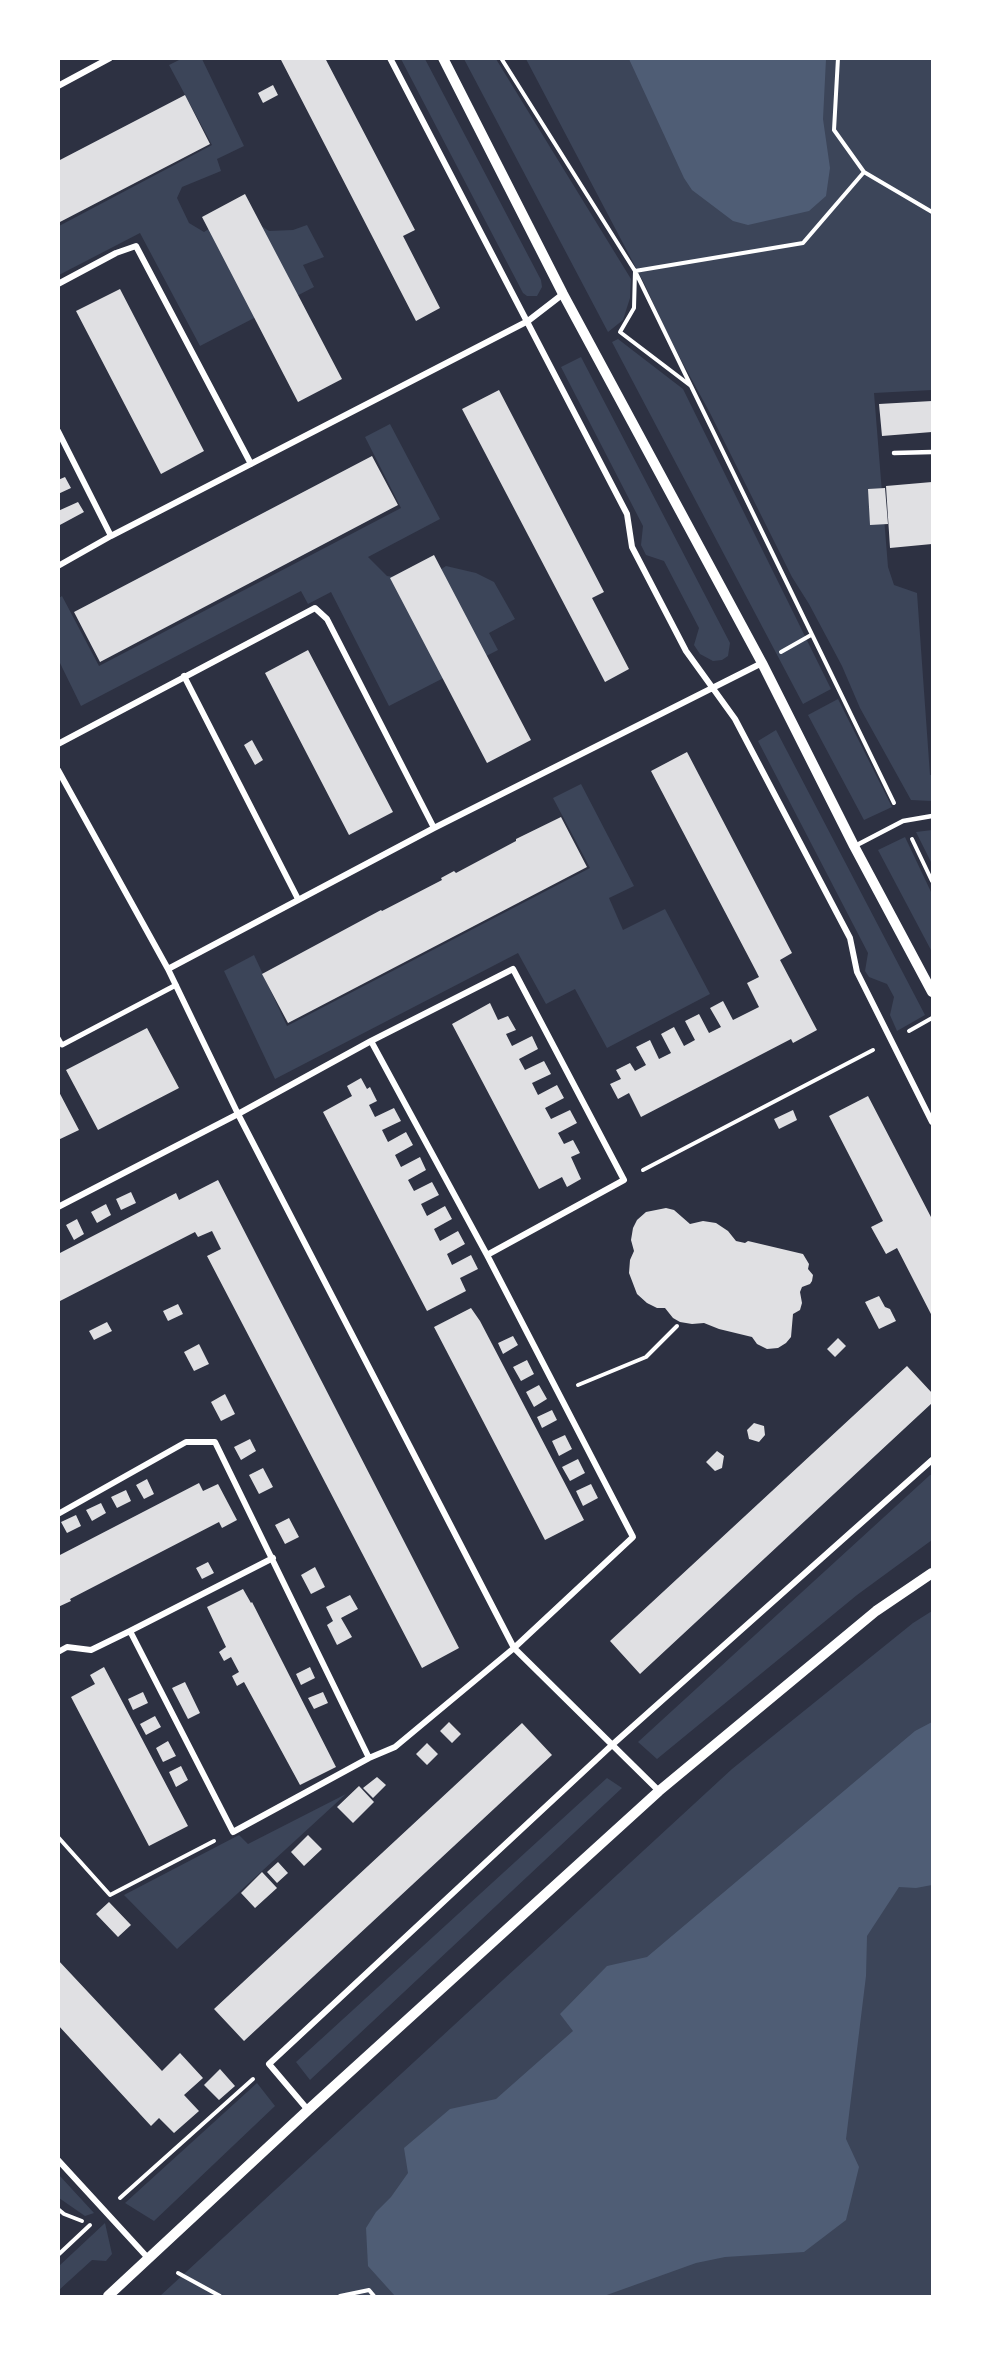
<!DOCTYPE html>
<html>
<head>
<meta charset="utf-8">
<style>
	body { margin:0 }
	#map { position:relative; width:991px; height:2355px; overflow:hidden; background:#2d3142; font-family:Mulish,sans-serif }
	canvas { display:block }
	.frame { position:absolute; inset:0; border:60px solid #fff; pointer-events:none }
</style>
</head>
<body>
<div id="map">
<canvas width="991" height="2355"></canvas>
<div class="frame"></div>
</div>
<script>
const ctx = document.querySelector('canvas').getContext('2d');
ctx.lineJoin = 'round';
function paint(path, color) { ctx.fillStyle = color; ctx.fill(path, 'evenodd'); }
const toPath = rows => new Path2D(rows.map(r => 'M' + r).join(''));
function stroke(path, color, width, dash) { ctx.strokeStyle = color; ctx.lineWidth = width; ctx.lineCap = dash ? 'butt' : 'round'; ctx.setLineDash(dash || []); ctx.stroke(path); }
paint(toPath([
	[181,59,202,59,244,146,217,159,221,171,182,187,177,198,189,223,204,232,226,218,257,223,269,231,293,230,307,225,324,257,303,265,314,287,200,346,140,233,59,275,59,226,212,145,169,65],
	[401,59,425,59,541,280,542,287,537,296,527,296,523,293],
	[464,59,496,59,631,279,630,298,623,320,608,332],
	[526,59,932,59,932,390,874,393,888,567,894,585,917,593,930,775,932,775,932,801,911,800,860,708,842,666,809,604,792,577,710,413,668,336,645,285],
	[618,339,683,389,831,689,803,704,612,342],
	[581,357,730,643,728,656,722,660,713,661,700,654,694,645,699,628,664,561,646,555,641,545,643,526,561,367],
	[390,424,440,519,368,557,387,576,423,581,446,566,476,573,494,582,515,619,489,633,498,650,389,706,331,592,308,604,301,591,81,706,59,661,59,598,62,596,99,666,401,508,365,437],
	[838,699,892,807,864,820,808,715],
	[776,730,925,1015,897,1031,890,1015,894,997,887,984,869,977,865,971,868,953,758,741],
	[581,784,634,886,609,898,623,930,665,909,710,994,607,1048,575,989,546,1004,518,953,275,1079,224,971,254,955,287,1026,590,868,553,798],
	[932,830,932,864,916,832],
	[905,837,932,894,932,952,878,850],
	[930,1475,932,1475,932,1540,857,1595,657,1759,638,1742],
	[932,1611,932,2296,160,2296,732,1769,913,1623],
	[607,1778,622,1788,310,2080,296,2062],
	[346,1794,177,1949,124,1895,239,1835,248,1844],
	[257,2083,275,2106,154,2221,125,2203],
	[58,2175,59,2175,94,2213,85,2216,59,2198],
	[105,2223,112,2254,106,2261,92,2260,59,2290,59,2266]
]), '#3c4559');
paint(toPath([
	[629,59,826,59,823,119,830,168,826,196,809,211,748,225,733,221,692,190,684,178],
	[932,1722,932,1885,916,1888,899,1887,867,1936,866,1976,846,2139,859,2167,846,2220,804,2252,725,2257,696,2263,604,2296,395,2296,368,2266,366,2228,376,2212,391,2197,408,2173,404,2148,450,2109,496,2099,573,2031,560,2014,607,1966,647,1957,915,1731]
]), '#4f5d75');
paint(toPath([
	[280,58,325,58,415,230,403,236,440,308,416,321],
	[273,85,278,95,263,103,258,93],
	[185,95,210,144,58,223,58,161],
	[245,194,342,379,298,402,202,217],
	[120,289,204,451,161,474,76,311],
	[499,390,604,592,592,598,629,669,605,682,462,409],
	[932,401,932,432,882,436,879,404],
	[372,456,398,505,100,662,74,612],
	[65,477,71,488,58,494,58,480],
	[932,482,932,544,890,548,886,486],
	[885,488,888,524,870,525,868,489],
	[78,502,84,512,58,526,58,511],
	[434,555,531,740,487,763,390,578],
	[308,650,393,812,349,835,265,673],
	[252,740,263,760,255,765,244,745],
	[687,752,792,953,780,960,817,1030,793,1043,791,1039,641,1117,629,1093,618,1099,610,1084,621,1079,616,1070,630,1063,635,1071,646,1065,636,1047,650,1040,659,1059,671,1053,661,1034,674,1027,684,1046,695,1040,685,1021,699,1014,709,1033,721,1027,710,1008,723,1001,733,1020,759,1007,747,983,759,977,756,971,651,771],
	[561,817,587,867,288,1023,262,974,381,910,382,911,442,880,441,878,454,871,456,873,516,841,516,839],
	[490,1003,498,1020,508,1016,516,1030,506,1034,512,1046,532,1036,538,1049,519,1059,525,1070,544,1061,551,1074,532,1083,538,1095,557,1085,564,1098,545,1108,551,1119,570,1110,577,1123,558,1133,564,1144,573,1140,580,1153,571,1157,581,1179,567,1187,562,1177,539,1189,452,1024],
	[147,1028,179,1088,98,1130,66,1070],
	[361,1078,367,1089,370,1087,377,1101,369,1105,375,1117,394,1108,401,1121,382,1130,388,1142,406,1132,413,1145,395,1155,401,1167,420,1157,426,1170,408,1180,414,1191,432,1182,439,1195,421,1204,427,1216,445,1206,452,1219,434,1229,440,1241,458,1231,465,1244,447,1254,452,1265,471,1255,478,1269,460,1278,466,1291,427,1311,323,1112,352,1096,347,1086],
	[58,1090,79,1130,58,1140],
	[868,1096,932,1219,932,1316,897,1248,886,1254,871,1227,883,1221,829,1116],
	[793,1110,797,1120,779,1129,774,1119],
	[218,1180,459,1648,422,1668,207,1256,221,1249,212,1231,198,1237,195,1232,58,1302,58,1254,176,1193,179,1200],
	[131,1192,136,1203,121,1210,116,1199],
	[106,1204,111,1215,97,1223,91,1212],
	[666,1208,674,1210,690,1224,703,1221,716,1223,728,1231,736,1241,745,1243,748,1241,803,1254,809,1264,808,1269,813,1275,812,1281,810,1284,802,1287,800,1292,802,1303,800,1310,793,1314,791,1337,786,1343,778,1348,767,1349,757,1344,752,1337,719,1329,704,1323,692,1324,680,1322,673,1318,665,1308,657,1308,647,1303,637,1294,629,1273,630,1260,634,1251,631,1240,633,1228,637,1220,646,1212],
	[77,1219,84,1234,74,1240,66,1225],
	[879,1296,885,1307,890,1309,896,1321,879,1329,865,1302],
	[178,1304,183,1314,168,1321,163,1311],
	[471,1308,480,1321,584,1520,545,1540,434,1327],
	[107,1322,112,1331,94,1340,89,1331],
	[513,1336,518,1345,503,1354,498,1343],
	[838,1338,846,1346,835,1357,827,1349],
	[199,1344,209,1364,194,1371,184,1352],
	[527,1360,534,1374,521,1381,513,1367],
	[907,1366,932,1393,932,1403,640,1674,610,1641],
	[539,1385,547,1399,534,1407,526,1392],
	[225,1394,235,1414,221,1421,211,1402],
	[552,1410,557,1420,542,1428,537,1417],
	[754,1423,764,1426,765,1435,759,1442,749,1439,747,1430],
	[565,1435,572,1449,559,1456,552,1441],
	[250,1439,256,1451,241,1460,234,1447],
	[717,1451,724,1456,722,1468,715,1471,706,1462],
	[578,1459,585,1473,570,1481,562,1467],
	[263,1468,273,1487,259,1494,249,1475],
	[147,1479,154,1494,144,1499,136,1485],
	[199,1483,203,1491,218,1484,237,1520,222,1528,219,1522,70,1599,71,1601,58,1607,58,1556],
	[591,1484,598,1498,583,1506,576,1491],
	[126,1490,131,1501,117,1508,111,1497],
	[101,1503,106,1513,92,1521,86,1510],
	[76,1515,81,1526,67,1533,61,1522],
	[289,1518,299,1537,285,1544,275,1525],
	[208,1562,214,1573,202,1579,196,1568],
	[315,1567,325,1587,311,1594,301,1575],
	[243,1589,251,1603,252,1602,336,1767,300,1785,244,1682,237,1686,232,1676,239,1672,231,1657,224,1661,219,1652,226,1647,207,1607],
	[350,1595,358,1609,341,1618,352,1637,337,1645,327,1625,333,1621,326,1607],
	[104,1667,188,1826,149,1846,71,1697,95,1684,90,1675],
	[310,1667,315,1678,301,1685,296,1674],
	[185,1682,200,1713,188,1719,172,1688],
	[143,1692,148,1703,133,1710,128,1699],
	[323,1692,328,1703,314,1709,308,1698],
	[155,1716,161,1727,146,1735,140,1724],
	[449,1722,461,1734,452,1743,440,1731],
	[522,1723,552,1755,244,2041,214,2009],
	[168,1741,176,1756,163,1762,156,1748],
	[427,1743,438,1754,427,1765,416,1754],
	[181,1766,188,1780,176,1787,169,1772],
	[377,1777,386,1785,373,1798,363,1788],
	[359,1786,374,1802,353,1823,337,1807],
	[308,1835,322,1849,304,1866,291,1852],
	[278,1862,288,1873,277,1883,267,1872],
	[262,1872,277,1888,255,1908,241,1893],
	[109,1902,131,1925,118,1937,96,1914],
	[58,1960,162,2071,180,2053,203,2078,184,2095,199,2111,174,2133,159,2118,151,2126,58,2025],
	[220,2069,235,2086,219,2100,204,2085]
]), '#e0e0e3');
stroke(toPath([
	[501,58,635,271,894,803],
	[864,172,932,212],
	[691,386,620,332,634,308,635,271,803,243,864,172,834,130,838,58],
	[781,652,811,635],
	[912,839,932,881],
	[909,1031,932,1018],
	[643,1170,873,1050],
	[578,1385,646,1357,677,1326],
	[58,1837,110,1895,214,1841],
	[120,2198,253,2079],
	[58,2209,64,2214,82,2221],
	[58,2255,90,2225],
	[178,2273,220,2296],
	[340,2296,369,2290,374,2296]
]), '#fff', 4);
stroke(toPath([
	[894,453,932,452],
	[855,846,903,821,932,816]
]), '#fff', 4.5);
stroke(toPath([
	[58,1038,62,1045,176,985]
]), '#fff', 5);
stroke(toPath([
	[390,58,627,514,632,547,686,651,735,719,850,938,857,972,932,1122],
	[58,86,110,58],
	[58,284,116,253,136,246,251,464],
	[58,431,111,536],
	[58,566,111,536,528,321,563,294],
	[184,676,298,899],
	[58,744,315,608,327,619,434,828],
	[58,770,168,969,238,1114,514,1648,659,1791],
	[168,969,434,828,762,663],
	[58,1207,238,1114,371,1041,513,969,624,1180,487,1255],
	[58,1514,186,1442,215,1442,369,1758],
	[273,1558,130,1631,233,1832,369,1758,395,1747,514,1648,633,1537,487,1255,371,1041],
	[58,1652,67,1647,91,1650,130,1631],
	[308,2110,269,2064,612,1745,932,1460],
	[58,2160,148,2258]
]), '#fff', 6);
stroke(toPath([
	[443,58,563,294,762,663,854,846,932,992],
	[108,2296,308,2110,659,1791,876,1611,932,1573]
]), '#fff', 10);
</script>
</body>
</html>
